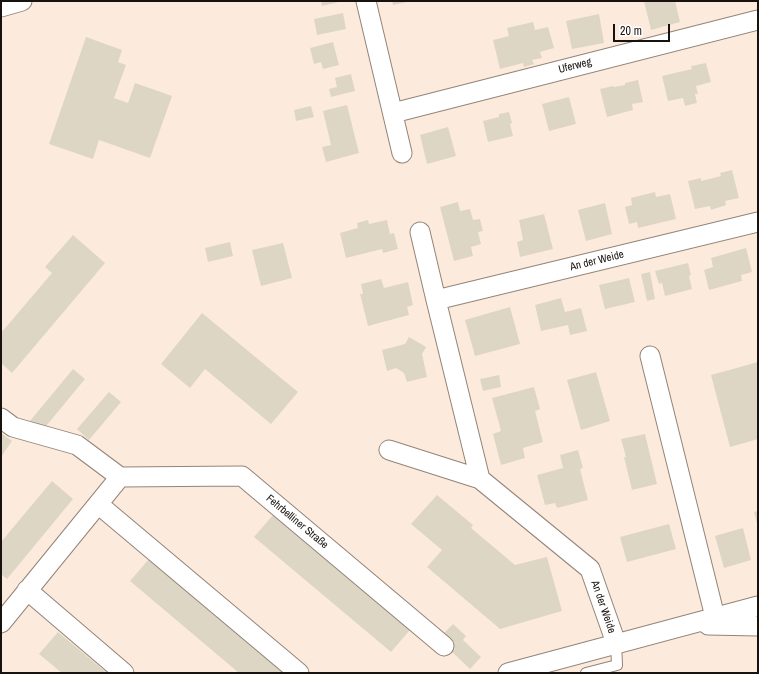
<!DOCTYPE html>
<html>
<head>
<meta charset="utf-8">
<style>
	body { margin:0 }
	#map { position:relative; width:759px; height:674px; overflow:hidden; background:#fcebdd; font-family:"Archivo Narrow",sans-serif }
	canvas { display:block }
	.frame { position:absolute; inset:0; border:2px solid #18120e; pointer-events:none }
	.scale { position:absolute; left:613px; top:24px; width:57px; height:18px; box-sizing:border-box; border:2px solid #18120e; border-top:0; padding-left:5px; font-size:12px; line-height:14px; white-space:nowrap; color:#18120e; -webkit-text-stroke:3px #fff; paint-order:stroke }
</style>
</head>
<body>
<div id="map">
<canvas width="759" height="674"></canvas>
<div class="frame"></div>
<div class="scale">20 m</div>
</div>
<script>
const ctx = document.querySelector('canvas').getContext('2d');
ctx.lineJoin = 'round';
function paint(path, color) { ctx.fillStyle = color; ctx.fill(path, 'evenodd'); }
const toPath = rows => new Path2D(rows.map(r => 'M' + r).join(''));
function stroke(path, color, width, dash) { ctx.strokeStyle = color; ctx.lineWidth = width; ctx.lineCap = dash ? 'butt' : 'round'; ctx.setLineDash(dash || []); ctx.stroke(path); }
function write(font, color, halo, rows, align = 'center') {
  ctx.font = font + ' "Archivo Narrow",sans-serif'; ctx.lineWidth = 3.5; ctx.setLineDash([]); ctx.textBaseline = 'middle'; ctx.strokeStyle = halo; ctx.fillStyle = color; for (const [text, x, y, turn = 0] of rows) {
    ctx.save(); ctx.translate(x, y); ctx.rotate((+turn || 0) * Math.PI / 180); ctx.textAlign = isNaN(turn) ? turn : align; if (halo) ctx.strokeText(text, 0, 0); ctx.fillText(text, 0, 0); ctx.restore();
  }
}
paint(toPath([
	[321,1,339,1,339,2,322,6],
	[392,1,406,1,407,2,393,5],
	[644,1,675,1,680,22,651,30],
	[343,13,346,29,317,35,314,19],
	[599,14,604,43,572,49,566,21],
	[533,22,535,30,548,27,554,48,540,52,542,58,532,60,534,64,524,67,523,63,500,69,493,40,509,36,507,28],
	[86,37,122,50,118,62,126,65,114,98,128,103,135,83,172,96,150,158,99,140,93,159,49,144],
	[333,42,339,65,323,69,321,62,314,64,310,48],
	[706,63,711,82,696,86,698,94,695,94,697,103,685,106,683,98,668,101,662,76,692,69,691,66],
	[351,74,355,91,331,97,329,89,337,87,335,78],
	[638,80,643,102,632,104,633,110,607,117,600,89,613,86,614,87,625,85,625,83],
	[569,97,576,124,549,131,542,104],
	[347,105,359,153,326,162,322,147,331,145,323,111],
	[311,106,314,117,296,121,294,110],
	[509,112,512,123,510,124,513,136,488,142,483,121,499,117,499,114],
	[448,127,456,156,427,164,420,135],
	[732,170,739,198,725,201,726,205,711,210,710,206,695,209,688,181,701,178,701,181,721,176,720,173],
	[655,192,656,197,670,194,676,219,638,228,637,222,629,224,625,207,632,205,631,198],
	[458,202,460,211,470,209,473,220,480,219,483,231,478,232,481,244,471,247,473,256,454,261,440,207],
	[605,203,612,234,586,241,578,210],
	[544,214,553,249,520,257,517,242,523,240,519,220],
	[368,220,369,224,387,220,390,234,394,233,398,249,383,253,382,249,346,258,340,233,358,228,357,223],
	[73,235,105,263,12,373,1,363,1,333,52,273,45,267],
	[230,242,233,256,208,262,205,248],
	[283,243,292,278,261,286,252,250],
	[746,248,752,272,741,275,742,281,709,290,704,270,713,267,711,258],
	[688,263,691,275,689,276,692,289,665,296,662,283,659,284,655,271],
	[650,272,655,299,647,301,641,274],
	[629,278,635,302,605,309,599,285],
	[381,279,384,288,408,282,413,305,407,307,409,315,368,326,360,294,363,294,361,284],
	[561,298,565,312,581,308,587,331,570,335,568,325,541,331,535,305],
	[510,307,520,344,475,356,465,320],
	[202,313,298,392,271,424,205,369,190,388,161,364],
	[409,337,426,347,422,354,427,377,407,382,404,373,396,368,387,371,382,350,405,344],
	[758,362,758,439,730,447,711,375],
	[73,369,85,379,42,431,30,421],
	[596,372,610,421,581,430,567,380],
	[499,375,501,387,483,391,480,379],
	[534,387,540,409,535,411,543,442,523,448,525,458,501,465,493,434,501,431,492,398],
	[109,392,121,402,89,440,77,429],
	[1,433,12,441,1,457],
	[645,434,657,484,632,490,624,457,626,457,621,439],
	[578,450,583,468,580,469,588,500,557,508,555,503,545,505,537,475,563,468,560,455],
	[52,481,73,499,7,579,1,574,1,542],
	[437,495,473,525,471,528,515,565,547,557,562,611,500,629,427,567,442,550,411,524],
	[758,511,758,527,754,512],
	[273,515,410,630,391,652,254,537],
	[669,524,676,549,627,562,620,537],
	[743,528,751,560,724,568,715,536],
	[149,559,285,673,239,673,130,581],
	[453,624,466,636,463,640,481,657,470,669,452,652,455,649,441,636],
	[58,632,107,673,62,673,39,654]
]), '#ded6c4');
const service = toPath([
	[586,673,617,665,616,643]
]);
const minor = toPath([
	[366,1,402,153],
	[1,7,22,1],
	[393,113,758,20],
	[420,232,436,300],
	[650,356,715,617],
	[1,418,13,427,77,445,120,477,242,476,444,646],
	[389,450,480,479],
	[98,504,299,673],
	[27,590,124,673],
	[1,623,120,477],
	[708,625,758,626],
	[616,643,590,569,480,479,436,300,758,222],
	[508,673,758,606]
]);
stroke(service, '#938478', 12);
stroke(minor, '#938478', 21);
stroke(service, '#fff', 10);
stroke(minor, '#fff', 19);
write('11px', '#18120e', '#fff', [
	["Uferweg",575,66,-14],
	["An der Weide",597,261,-14],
	["Fehrbelliner Straße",297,522,40],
	["An der Weide",603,607,71]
]);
</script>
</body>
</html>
